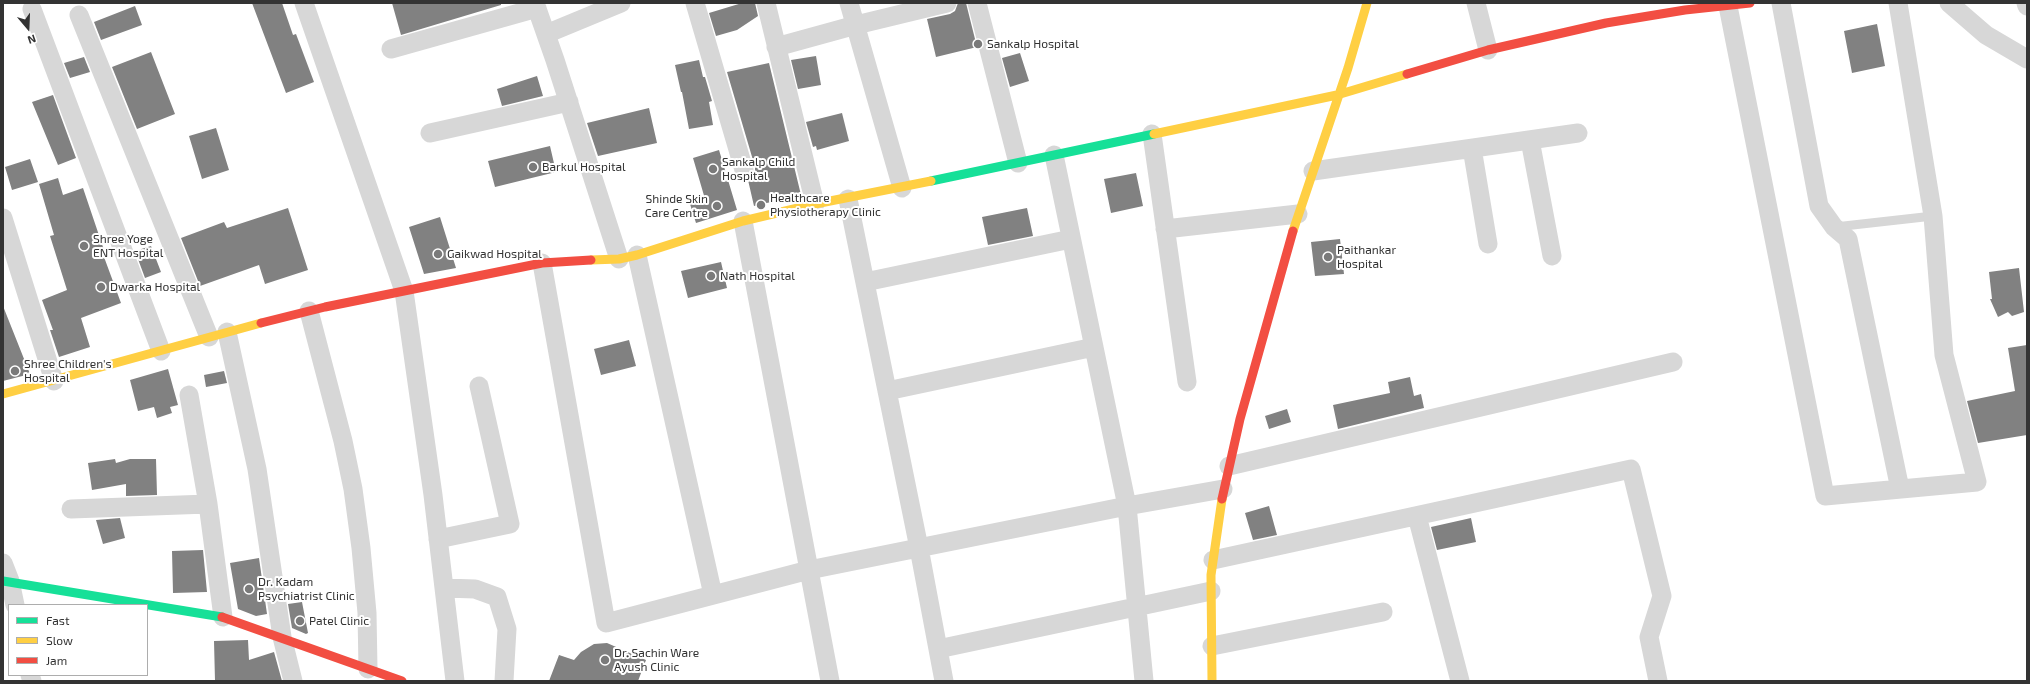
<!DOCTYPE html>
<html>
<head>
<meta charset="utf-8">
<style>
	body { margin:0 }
	#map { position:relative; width:2030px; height:684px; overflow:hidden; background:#fff; font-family:"Exo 2",sans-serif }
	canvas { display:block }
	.frame { position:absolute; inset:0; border:4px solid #333; pointer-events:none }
	.legend { position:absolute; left:8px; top:604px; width:140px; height:72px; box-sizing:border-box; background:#fff; border:1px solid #adadad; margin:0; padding:5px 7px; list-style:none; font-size:12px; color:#333 }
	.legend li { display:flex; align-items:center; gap:8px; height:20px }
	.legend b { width:20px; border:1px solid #adadad }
	.north { position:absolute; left:8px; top:8px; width:40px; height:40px; -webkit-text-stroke:3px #fff; paint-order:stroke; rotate:161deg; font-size:11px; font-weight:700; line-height:16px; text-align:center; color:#333 }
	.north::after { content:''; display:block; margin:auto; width:14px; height:18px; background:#333; clip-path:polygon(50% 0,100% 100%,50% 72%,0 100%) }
</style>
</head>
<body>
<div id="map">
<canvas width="2030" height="684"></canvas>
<div class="frame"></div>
<ul class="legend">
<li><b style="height:5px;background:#16e098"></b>Fast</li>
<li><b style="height:5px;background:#ffcf43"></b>Slow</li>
<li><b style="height:5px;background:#f24e42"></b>Jam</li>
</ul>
<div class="north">N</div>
</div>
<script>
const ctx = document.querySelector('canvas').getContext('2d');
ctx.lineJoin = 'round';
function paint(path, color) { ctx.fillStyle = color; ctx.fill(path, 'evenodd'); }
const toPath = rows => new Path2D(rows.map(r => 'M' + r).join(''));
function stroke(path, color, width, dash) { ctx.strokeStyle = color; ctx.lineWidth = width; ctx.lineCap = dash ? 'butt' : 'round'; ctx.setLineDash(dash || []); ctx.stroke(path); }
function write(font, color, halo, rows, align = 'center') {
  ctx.font = font + ' "Exo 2",sans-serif'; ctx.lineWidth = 4; ctx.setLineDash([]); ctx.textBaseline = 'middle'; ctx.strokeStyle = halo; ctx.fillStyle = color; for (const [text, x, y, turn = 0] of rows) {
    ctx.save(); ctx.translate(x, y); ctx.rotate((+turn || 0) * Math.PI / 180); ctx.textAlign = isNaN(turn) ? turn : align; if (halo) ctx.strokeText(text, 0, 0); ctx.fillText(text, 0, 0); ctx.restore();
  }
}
paint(toPath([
	[252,3,282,3,293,35,296,34,314,82,286,93],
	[392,3,501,3,501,5,401,35],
	[742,3,755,3,758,16,737,30,716,36,709,13],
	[958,3,966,3,977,47,936,57,927,19,950,14,955,11],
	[135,6,142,25,101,40,94,22],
	[1877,24,1885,66,1852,73,1844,31],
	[151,52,175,114,137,129,112,67],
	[1020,53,1029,81,1010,87,1002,58],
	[816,56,821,85,798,89,791,60],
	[84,57,90,72,70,78,64,63],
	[699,60,703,77,705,77,712,101,709,102,713,125,689,129,682,92,681,92,675,65],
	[769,63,801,195,754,206,748,180,755,173,755,167,727,72],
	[537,76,543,96,502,106,497,89],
	[53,95,76,158,58,165,32,102],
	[649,108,657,143,598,156,587,123],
	[842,113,849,141,817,150,816,146,813,147,806,122],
	[216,128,229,170,202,179,189,136],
	[550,146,556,172,495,187,488,161],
	[719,150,737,210,696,223,690,204,705,199,693,158],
	[30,159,38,182,12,190,5,167],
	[1136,173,1143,206,1111,213,1104,179],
	[58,178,63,195,83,188,106,256,104,257,121,303,81,318,90,347,59,357,50,330,53,330,42,300,67,290,50,236,54,235,39,184],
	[288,208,308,270,265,284,259,265,200,286,181,238,224,222,227,228],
	[1027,208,1033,236,988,245,982,217],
	[440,217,456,268,424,274,409,227],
	[1340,239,1344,274,1315,276,1311,242],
	[151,246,161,272,145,278,135,251],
	[721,262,727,288,688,298,681,271],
	[2019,268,2024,312,2012,316,2008,312,1998,317,1990,299,1992,299,1989,272],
	[3,306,30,374,3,381],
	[629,340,636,366,601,375,594,349],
	[2027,345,2027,435,1978,443,1967,401,2015,391,2008,348],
	[168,369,178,405,170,407,172,413,157,418,154,407,138,411,130,380],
	[224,371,227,383,206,387,204,375],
	[1410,377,1414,396,1421,394,1424,408,1338,429,1333,405,1390,393,1388,382],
	[1287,409,1291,422,1269,429,1265,416],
	[115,459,116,463,130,459,156,459,157,495,126,496,126,484,92,490,88,463],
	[1269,506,1277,535,1253,540,1245,513],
	[120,518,125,538,103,544,96,520],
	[1471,518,1476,542,1437,550,1431,527],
	[203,550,207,592,173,593,172,551],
	[259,558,267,614,256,616,238,609,230,563],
	[302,602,308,633,306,634,292,628,288,604],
	[248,640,249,660,274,652,282,681,215,681,214,641],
	[607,643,646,660,638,681,549,681,559,655,574,660,581,652,594,644]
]), '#818181');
stroke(toPath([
	[1835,227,1933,216]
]), '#d7d7d7', 9);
stroke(toPath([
	[304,3,404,291,433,495,455,681],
	[535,3,555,60,619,259],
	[695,3,744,170],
	[766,3,815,204],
	[849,3,902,188],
	[977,3,1018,163],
	[1476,3,1488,50],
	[1781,3,1819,206,1834,227,1848,239,1900,489],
	[1949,3,1986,35,2027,59],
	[2026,3,2027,6],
	[1728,6,1825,496,1977,482,1944,355,1933,216,1898,3],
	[32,9,161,351],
	[79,15,209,337],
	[546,34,621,3],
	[776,47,856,25,947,3],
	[391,49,537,8],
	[430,133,569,102],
	[1152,134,1187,382],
	[1530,140,1552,256],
	[1472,148,1488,244],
	[1054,155,1127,506,1144,681],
	[1313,171,1578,133],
	[848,199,919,548,944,681],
	[3,218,54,381],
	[743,221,830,681],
	[1165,229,1298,214],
	[637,255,713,595],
	[542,263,606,623,809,570,1127,506,1223,489],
	[865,282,1071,239],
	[309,311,343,441,353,489,361,548,367,613,368,669],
	[227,332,257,469,282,637,293,681],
	[887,391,1094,347],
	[189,395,208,504,223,617],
	[1229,466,1673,362],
	[71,509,208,504],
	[1417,516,1460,681],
	[438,539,510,524,479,386],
	[1213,560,1631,469,1662,596,1649,637,1658,681],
	[3,563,10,581,15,605],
	[444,588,475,589,497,597,507,629,504,681],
	[1212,646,1383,612],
	[938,649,1211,591],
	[30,675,32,681]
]), '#d7d7d7', 19);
stroke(toPath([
	[931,181,1154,134],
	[3,581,222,617]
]), '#16e098', 9);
stroke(toPath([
	[1154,134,1337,95,1407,74],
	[1293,231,1348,68,1367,3],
	[591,260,619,259,637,255,743,221,815,204,931,181],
	[3,394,261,323],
	[1212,681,1211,575,1222,499]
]), '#ffcf43', 9);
stroke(toPath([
	[1407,74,1488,50,1606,23,1685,10,1750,3],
	[261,323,325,307,542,263,591,260],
	[1222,499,1240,419,1293,231],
	[222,617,402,681]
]), '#f24e42', 9);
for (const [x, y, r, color] of [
	[978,44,5,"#7a7a7a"],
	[533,167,5,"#7a7a7a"],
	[713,169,5,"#7a7a7a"],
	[761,205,5,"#7a7a7a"],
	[717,206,5,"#7a7a7a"],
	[84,246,5,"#7a7a7a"],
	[438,254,5,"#7a7a7a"],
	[1328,257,5,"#7a7a7a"],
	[711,276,5,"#7a7a7a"],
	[101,287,5,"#7a7a7a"],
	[15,371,5,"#7a7a7a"],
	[249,589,5,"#7a7a7a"],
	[300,621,5,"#7a7a7a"],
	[605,660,5,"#7a7a7a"]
]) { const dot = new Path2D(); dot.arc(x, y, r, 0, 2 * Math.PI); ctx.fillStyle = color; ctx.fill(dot); stroke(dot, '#fff', 1.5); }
write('12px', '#333', '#fff', [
	["Sankalp Hospital",987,44],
	["Sankalp Child",722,162],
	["Hospital",722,176],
	["Barkul Hospital",542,167],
	["Healthcare",770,198],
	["Physiotherapy Clinic",770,212],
	["Shinde Skin",708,199,"right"],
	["Care Centre",708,213,"right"],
	["Shree Yoge",93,239],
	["ENT Hospital",93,253],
	["Paithankar",1337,250],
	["Hospital",1337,264],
	["Gaikwad Hospital",447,254],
	["Nath Hospital",720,276],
	["Dwarka Hospital",110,287],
	["Shree Children's",24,364],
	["Hospital",24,378],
	["Dr. Kadam",258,582],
	["Psychiatrist Clinic",258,596],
	["Patel Clinic",309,621],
	["Dr. Sachin Ware",614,653],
	["Ayush Clinic",614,667]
], 'left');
</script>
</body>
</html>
